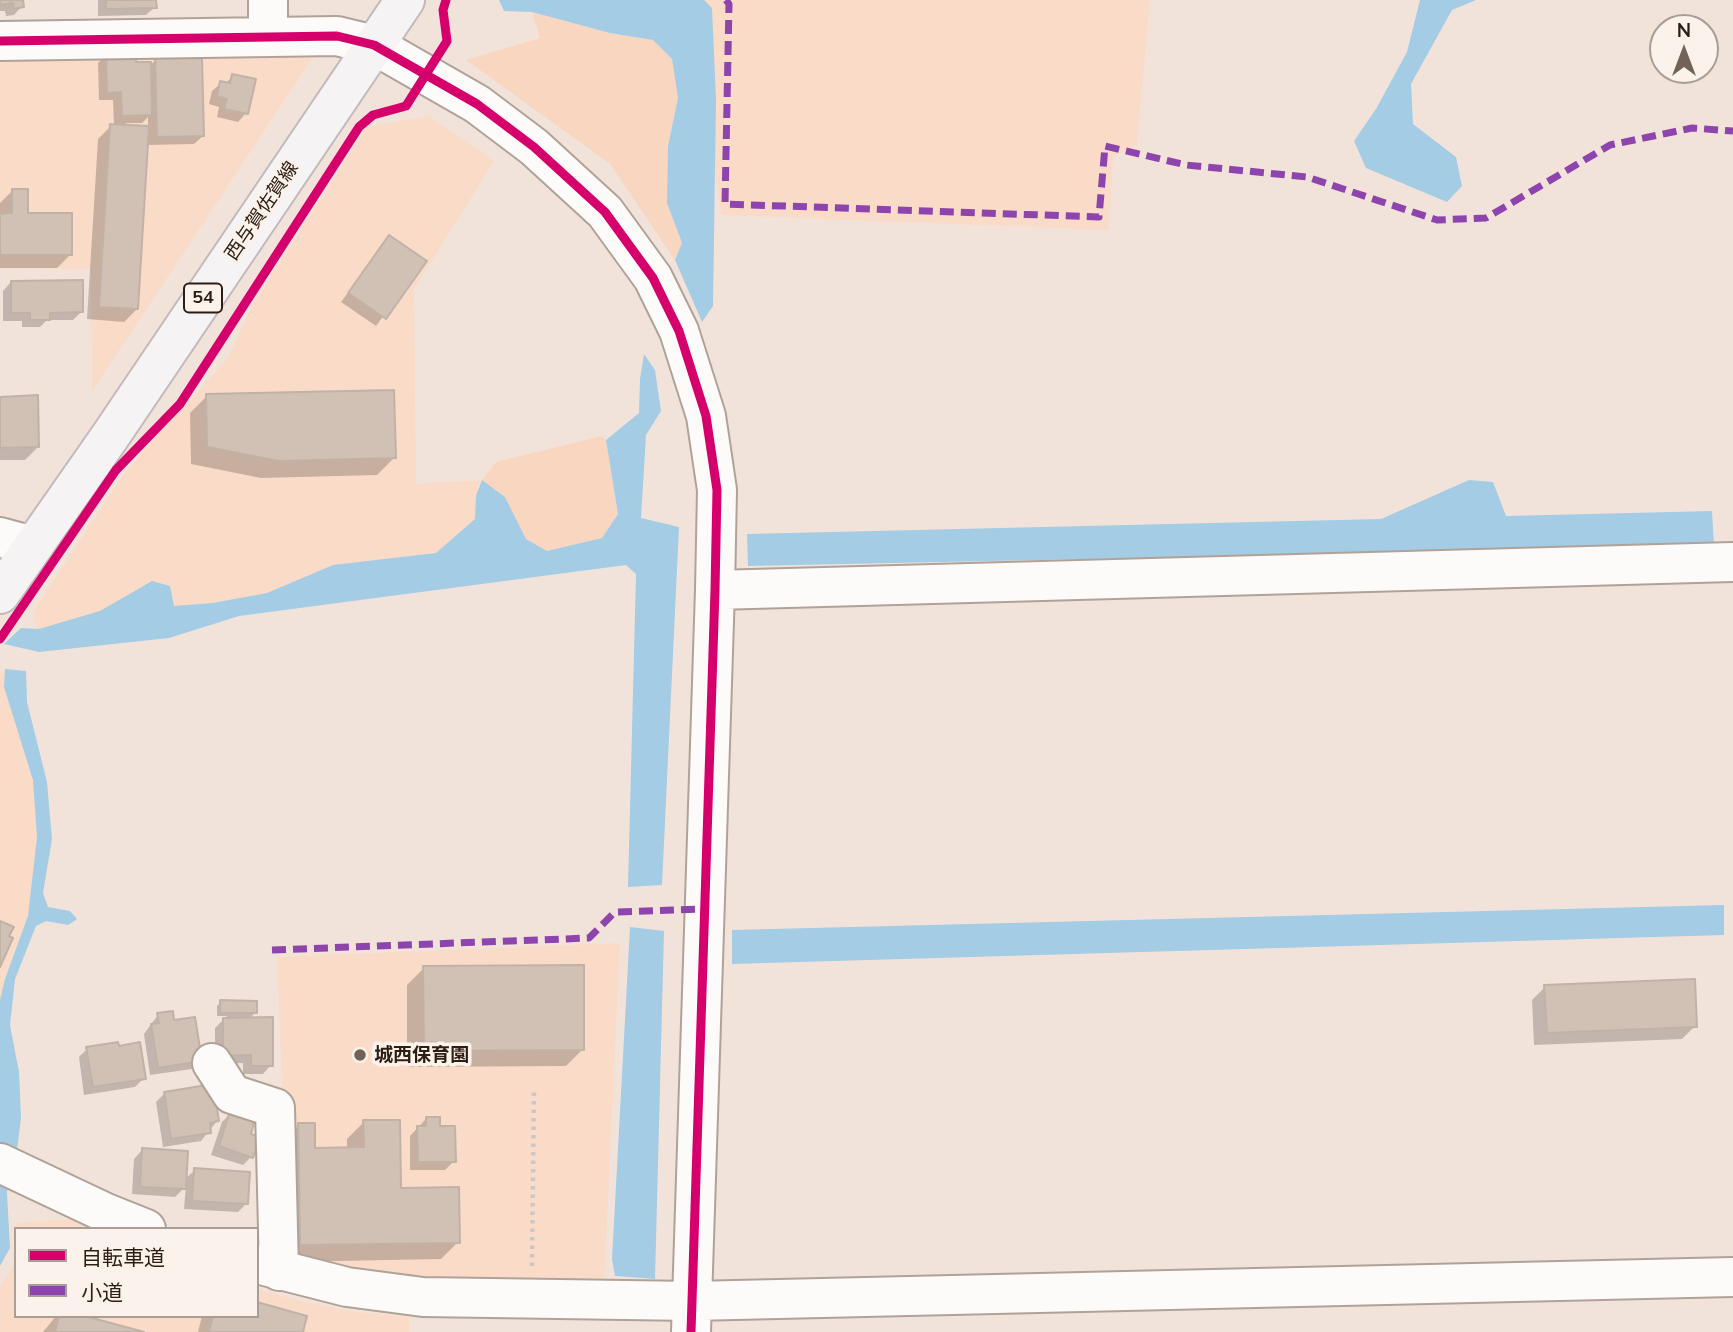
<!DOCTYPE html>
<html>
<head>
<meta charset="utf-8">
<style>
	body { margin:0 }
	#map { position:relative; width:1733px; height:1332px; overflow:hidden; background:#f2e3da; font-family:Mulish,"Noto Sans JP",sans-serif }
	canvas { display:block }
	.legend { position:absolute; left:14px; top:1227px; width:245px; height:91px; box-sizing:border-box; background:#fbf2ec; border:2px solid #a99d95; margin:0; padding:9px 12px; list-style:none; font-size:21px; color:#2d1d12 }
	.legend li { display:flex; align-items:center; gap:14px; height:35px }
	.legend b { width:35px; border:2px solid #a99d95 }
	.north { position:absolute; left:1649px; top:14px; width:70px; height:70px; box-sizing:border-box; background:#fbf2ec; border:2px solid #a99d95; border-radius:50%; rotate:0deg; font-size:19px; font-weight:700; line-height:28px; text-align:center; color:#2d1d12 }
	.north::after { content:''; display:block; margin:auto; width:24px; height:32px; background:#726258; clip-path:polygon(50% 0,100% 100%,50% 72%,0 100%) }
</style>
</head>
<body>
<div id="map">
<canvas width="1733" height="1332"></canvas>
<ul class="legend">
<li><b style="height:9px;background:#d6006c"></b>自転車道</li>
<li><b style="height:9px;background:#8e44ad"></b>小道</li>
</ul>
<div class="north">N</div>
</div>
<script>
const ctx = document.querySelector('canvas').getContext('2d');
ctx.lineJoin = 'round';
function paint(path, color) { ctx.fillStyle = color; ctx.fill(path, 'evenodd'); }
const toPath = rows => new Path2D(rows.map(r => 'M' + r).join(''));
function stroke(path, color, width, dash) { ctx.strokeStyle = color; ctx.lineWidth = width; ctx.lineCap = dash ? 'butt' : 'round'; ctx.setLineDash(dash || []); ctx.stroke(path); }
function write(font, color, halo, rows, align = 'center') {
  ctx.font = font + ' Mulish,"Noto Sans JP",sans-serif'; ctx.lineWidth = 7; ctx.setLineDash([]); ctx.textBaseline = 'middle'; ctx.strokeStyle = halo; ctx.fillStyle = color; for (const [text, x, y, turn = 0] of rows) {
    ctx.save(); ctx.translate(x, y); ctx.rotate((+turn || 0) * Math.PI / 180); ctx.textAlign = isNaN(turn) ? turn : align; if (halo) ctx.strokeText(text, 0, 0); ctx.fillText(text, 0, 0); ctx.restore();
  }
}
paint(toPath([
	[499,0,1150,0,1137,145,1113,157,1109,230,721,215,691,12],
	[320,47,92,391,91,269,0,269,0,52],
	[429,116,494,161,414,289,416,484,482,480,496,567,40,638,33,611,125,472,228,358,252,306,367,127],
	[0,671,11,672,41,805,35,915,5,999,0,1045],
	[620,943,604,1285,411,1284,289,1259,277,957],
	[75,1219,96,1229,17,1229,16,1223],
	[16,1261,16,1316,257,1316,257,1289,304,1302,357,1312,409,1317,409,1332,0,1332,0,1287]
]), '#f9dbc8');
paint(toPath([
	[532,12,610,33,653,40,672,60,678,98,668,146,667,202,682,244,675,260,610,164,466,60,540,38],
	[602,436,606,440,618,514,602,538,547,551,526,539,505,497,482,480,496,462]
]), '#f9d6bf');
paint(toPath([
	[499,0,704,0,712,8,716,100,713,306,702,322,675,260,682,243,667,203,668,146,678,98,672,59,653,40,610,33,532,12,504,11],
	[1420,0,1476,0,1452,10,1411,84,1413,124,1456,157,1462,186,1447,202,1366,168,1354,141,1376,109,1407,52],
	[644,354,655,370,661,411,646,435,641,518,679,527,662,885,628,887,636,574,626,565,239,616,169,638,39,652,4,644,21,628,39,629,100,611,152,581,170,586,174,606,213,603,267,593,333,565,436,553,475,519,476,496,482,480,505,497,526,539,547,551,602,538,618,514,606,440,639,413,640,379],
	[1469,480,1493,482,1506,516,1712,511,1714,546,748,566,747,534,1381,519],
	[5,669,26,671,27,702,47,782,52,839,43,893,48,907,70,911,77,919,68,925,46,921,36,926,15,979,10,1025,19,1072,21,1118,17,1150,13,1147,7,1193,10,1248,0,1266,0,1000,5,979,28,916,37,837,33,780,4,687],
	[1724,905,1724,935,732,964,732,930],
	[630,927,664,931,655,1279,615,1276,612,1259]
]), '#a4cce4');
paint(toPath([
	[0,0,21,0,22,6,14,15,6,16,5,11,0,11],
	[98,0,155,0,155,7,146,15,98,16],
	[107,55,149,66,156,60,203,136,194,144,147,145,137,309,124,322,87,319,98,139,111,126,114,126,113,100,99,100,98,63],
	[148,117,148,128,125,126,126,123,142,123],
	[233,76,246,113,238,122,217,117,219,107,209,104,212,91,221,83,225,84],
	[13,190,26,215,70,255,57,268,0,268,0,203],
	[390,237,424,261,376,326,341,302],
	[11,282,81,312,73,320,47,320,40,327,22,327,22,321,3,321,3,291],
	[207,396,394,458,377,475,261,478,191,464,190,413],
	[0,398,38,447,25,460,0,460],
	[424,968,583,1049,566,1066,407,1067,407,985],
	[1545,987,1695,1026,1682,1039,1534,1045,1532,1000],
	[221,1002,255,1013,249,1019,271,1065,263,1074,243,1074,243,1063,215,1064,215,1028,227,1016,217,1016,217,1006],
	[158,1015,173,1022,200,1060,192,1069,150,1075,144,1034],
	[87,1049,144,1078,135,1087,84,1095,79,1057],
	[164,1094,217,1121,201,1141,163,1147,156,1102],
	[231,1113,248,1135,251,1157,243,1165,211,1155,222,1122],
	[426,1119,438,1127,454,1161,445,1170,410,1170,410,1136],
	[364,1122,400,1189,458,1242,441,1259,284,1262,282,1142,299,1125,313,1150,347,1149,347,1139],
	[142,1150,184,1180,195,1170,246,1204,238,1212,184,1209,186,1186,175,1197,132,1194,134,1159],
	[56,1316,78,1316,137,1332,43,1332],
	[202,1316,257,1316,301,1332,198,1332]
]), '#0003');
const building = toPath([
	[0,0,23,0,24,7,14,9,13,3,0,5,0,0],
	[106,0,156,0,157,8,106,9,106,0],
	[106,53,136,53,136,62,151,62,152,115,122,116,121,92,107,93,106,53],
	[202,57,204,136,157,137,155,58,202,57],
	[232,74,256,79,248,114,224,109,227,99,217,96,220,81,230,83,232,74],
	[110,124,149,126,138,309,99,307,110,124],
	[12,189,28,189,28,213,72,213,72,255,0,255,0,214,12,213,12,189],
	[389,235,427,261,386,319,348,293,389,235],
	[83,280,83,312,50,313,50,320,30,320,30,313,11,313,11,281,83,280],
	[394,390,396,458,279,461,207,447,206,394,394,390],
	[38,395,39,447,0,448,0,397,38,395],
	[0,921,14,927,9,936,13,938,0,967,0,921],
	[584,965,584,1050,424,1051,423,966,584,965],
	[1695,979,1697,1027,1547,1033,1544,985,1695,979],
	[220,1000,257,1001,257,1013,220,1013,220,1000],
	[173,1011,174,1020,195,1017,202,1061,158,1068,151,1024,159,1023,157,1013,173,1011],
	[273,1017,273,1066,251,1066,251,1055,223,1056,223,1018,273,1017],
	[118,1042,119,1046,140,1042,146,1079,93,1087,86,1047,118,1042],
	[213,1084,219,1121,210,1123,211,1133,171,1139,164,1092,213,1084],
	[230,1111,255,1119,251,1134,260,1137,253,1158,219,1146,230,1111],
	[426,1117,440,1117,440,1126,455,1126,456,1162,418,1162,417,1126,426,1126,426,1117],
	[363,1120,400,1120,401,1188,459,1187,460,1243,300,1245,298,1123,315,1123,315,1148,364,1147,363,1120],
	[142,1148,188,1151,186,1189,140,1187,142,1148],
	[194,1168,250,1172,248,1204,192,1201,194,1168],
	[257,1302,307,1316,303,1332,209,1332,213,1316,257,1316,257,1302],
	[59,1316,85,1316,144,1332,55,1332,59,1316]
]);
paint(building, '#d1c0b4');
stroke(building, '#c1b2a8', 2);
const minor = toPath([
	[268,0,268,37],
	[0,41,337,36,374,45,477,104,534,147,605,212,653,278,679,331,706,416,717,490,715,590,691,1332],
	[0,537,33,546],
	[715,590,1733,562],
	[212,1063,232,1094,275,1108,279,1271],
	[0,1163,106,1213,146,1229],
	[257,1264,347,1287,423,1297,692,1301,1733,1277]
]);
const major = toPath([
	[0,594,109,438,405,0]
]);
stroke(minor, '#b0a298', 42);
stroke(major, '#c2b9ba', 42);
stroke(toPath([
	[532,1266,534,1088]
]), '#ccc7c4', 4.5, [3.5, 5]);
stroke(minor, '#fdfbf9', 38);
stroke(major, '#f6f3f4', 38);
stroke(toPath([
	[726,0,729,4,725,204,1099,217,1105,146,1186,165,1307,177,1437,220,1486,218,1610,145,1692,128,1733,131],
	[272,950,589,938,615,912,705,909]
]), '#8e44ad', 7, [14, 7]);
stroke(toPath([
	[0,41,337,36,374,45,477,104,534,147,605,212,653,278,679,331,706,416,717,490,715,590,691,1332],
	[0,639,116,470,180,404,359,127,373,115,406,106,447,41,443,10,446,0]
]), '#d6006c', 9);
for (const [x, y, r, color] of [
	[360,1055,7,"#726258"]
]) { const dot = new Path2D(); dot.arc(x, y, r, 0, 2 * Math.PI); ctx.fillStyle = color; ctx.fill(dot); stroke(dot, '#fbf2ec', 2.5); }
for (const [x, y, w] of [
	[203,298,38]
]) { const box = new Path2D(); box.roundRect(x - w / 2, y - 14.5, w, 29, 5); ctx.fillStyle = '#fbf2ec'; ctx.fill(box); stroke(box, '#2d1d12', 2); }
write('bold 18px', '#2d1d12', null, [
	["54",203,298]
]);
write('19px', '#2d1d12', '#fbf2ec', [
	["西与賀佐賀線",262,211,-56]
]);
write('bold 19px', '#2d1d12', '#fbf2ec', [
	["城西保育園",374,1055]
], 'left');
</script>
</body>
</html>
